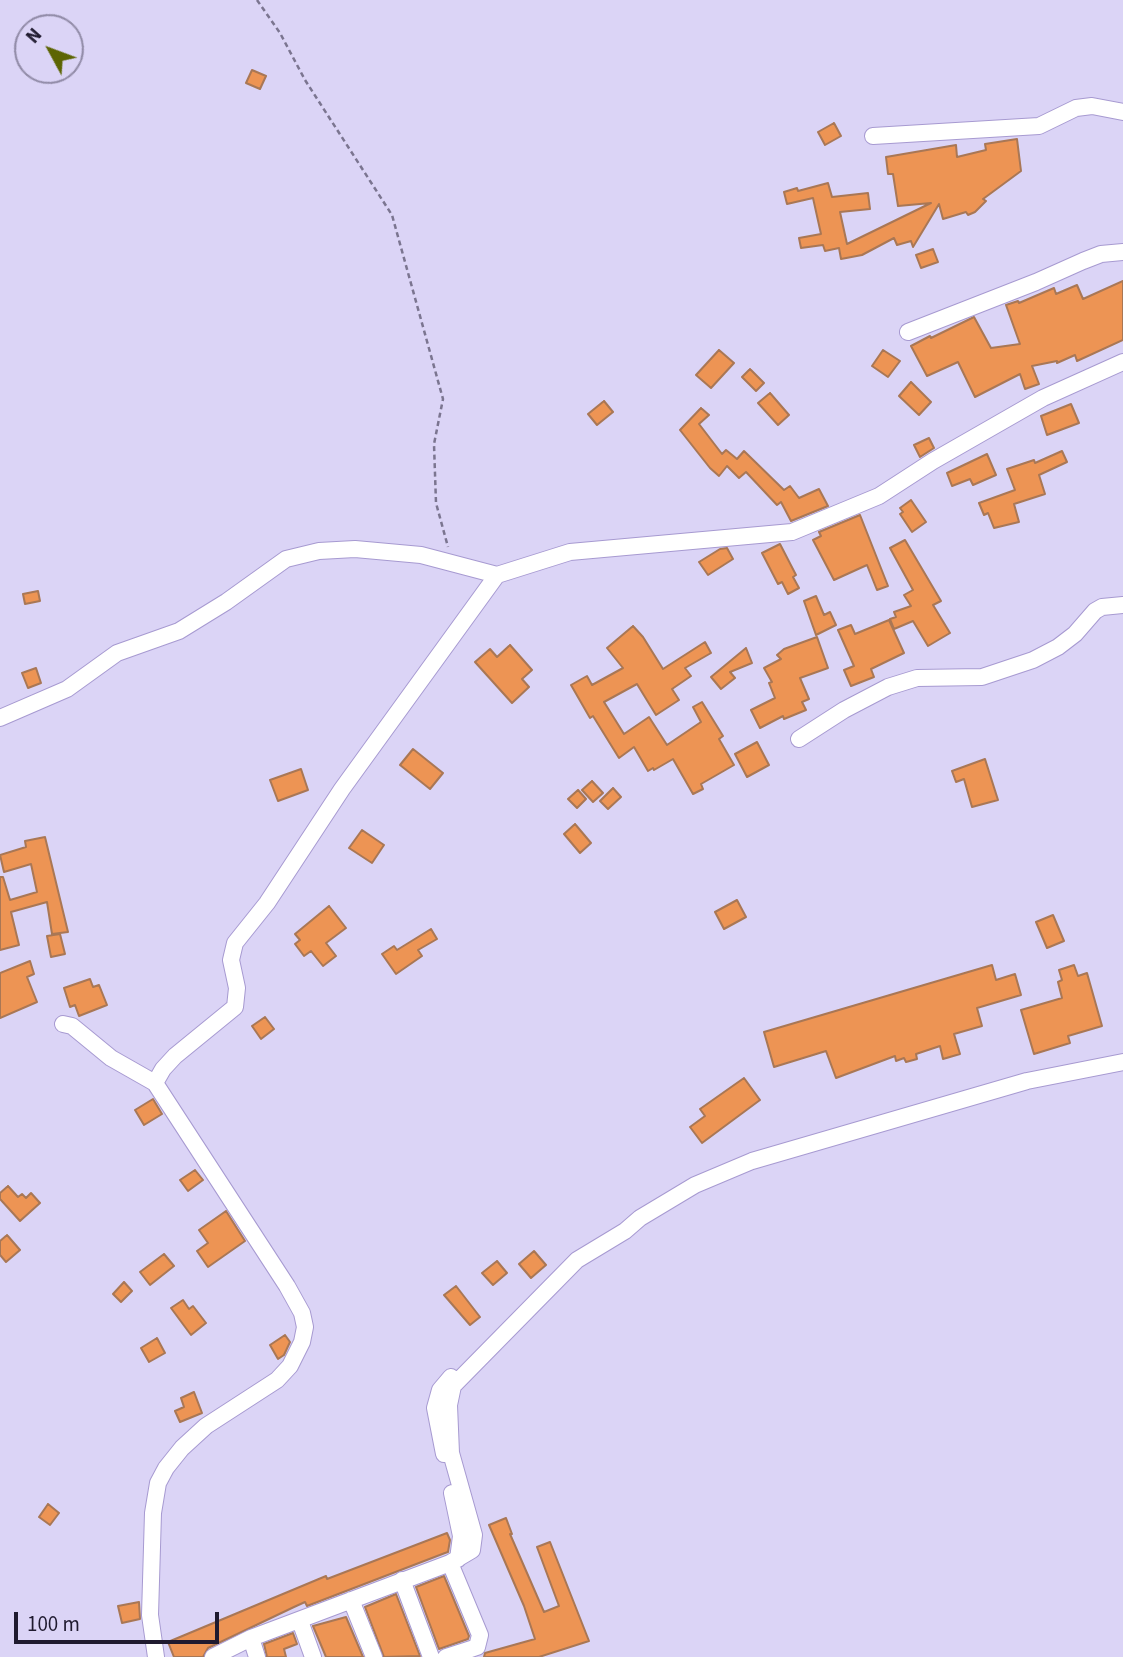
<!DOCTYPE html>
<html>
<head>
<meta charset="utf-8">
<style>
	body { margin:0 }
	#map { position:relative; width:1123px; height:1657px; overflow:hidden; background:#dbd4f6; font-family:"Source Sans 3",sans-serif }
	canvas { display:block }
	.north { position:absolute; left:14px; top:14px; width:70px; height:70px; box-sizing:border-box; background:#dbd4f6; border:2px solid #908aa6; border-radius:50%; rotate:311deg; font-size:19px; font-weight:700; line-height:28px; text-align:center; color:#1f1a2f }
	.north::after { content:''; display:block; margin:auto; width:24px; height:32px; background:#5d6504; clip-path:polygon(50% 0,100% 100%,50% 72%,0 100%) }
	.scale { position:absolute; left:14px; top:1612px; width:205px; height:32px; box-sizing:border-box; border:4px solid #1f1a2f; border-top:0; padding-left:9px; font-size:21px; line-height:24px; white-space:nowrap; color:#1f1a2f; -webkit-text-stroke:5px #dbd4f6; paint-order:stroke }
</style>
</head>
<body>
<div id="map">
<canvas width="1123" height="1657"></canvas>
<div class="north">N</div>
<div class="scale">100 m</div>
</div>
<script>
const ctx = document.querySelector('canvas').getContext('2d');
ctx.lineJoin = 'round';
function paint(path, color) { ctx.fillStyle = color; ctx.fill(path, 'evenodd'); }
const toPath = rows => new Path2D(rows.map(r => 'M' + r).join(''));
function stroke(path, color, width, dash) { ctx.strokeStyle = color; ctx.lineWidth = width; ctx.lineCap = dash ? 'butt' : 'round'; ctx.setLineDash(dash || []); ctx.stroke(path); }
const building = toPath([
	[252,70,266,76,260,89,246,83,252,70],
	[834,123,841,136,825,145,818,132,834,123],
	[1017,139,1021,171,983,199,986,201,975,212,968,215,966,212,943,219,939,204,913,247,911,241,897,245,894,238,862,255,841,259,839,248,825,251,823,245,801,248,799,238,821,234,813,198,787,204,784,192,797,188,798,191,828,183,832,197,868,193,870,209,840,212,847,244,931,203,898,206,893,174,888,174,886,157,956,145,957,157,986,150,985,144,1017,139],
	[933,249,938,262,921,268,916,255,933,249],
	[1123,281,1123,340,1077,361,1075,355,1057,363,1057,361,1032,366,1039,384,1025,389,1020,374,975,397,958,362,927,376,911,346,930,336,931,338,974,317,991,348,1020,344,1006,305,1018,301,1019,303,1054,288,1056,294,1077,285,1083,299,1123,281],
	[719,350,734,363,711,388,696,375,719,350],
	[883,350,900,361,888,377,872,366,883,350],
	[750,369,764,383,756,391,742,377,750,369],
	[911,382,931,402,919,415,899,396,911,382],
	[770,393,789,415,778,425,758,403,770,393],
	[604,401,613,412,597,425,588,414,604,401],
	[1071,404,1079,423,1047,435,1041,416,1071,404],
	[701,408,709,415,699,424,722,454,726,450,737,459,744,451,784,490,790,486,799,498,819,489,828,506,791,521,781,502,777,505,746,472,739,478,727,466,719,476,710,468,680,430,701,408],
	[929,438,934,448,920,457,914,445,929,438],
	[1062,451,1067,462,1039,475,1045,494,1014,504,1019,522,994,528,988,513,984,515,979,503,1015,490,1007,469,1034,460,1035,463,1062,451],
	[987,454,996,475,973,485,970,479,952,486,947,473,987,454],
	[911,500,926,522,912,532,900,514,903,512,900,508,911,500],
	[860,515,888,586,877,590,867,565,834,580,813,540,821,536,819,532,860,515],
	[905,540,941,601,933,605,950,633,928,646,913,621,894,629,890,619,896,617,894,612,911,606,904,595,913,590,890,548,905,540],
	[780,544,796,575,793,577,799,588,788,594,782,582,778,584,762,553,780,544],
	[727,548,733,559,708,575,699,562,720,549,727,548],
	[38,591,40,601,25,604,23,594,38,591],
	[816,596,824,615,830,612,836,625,816,635,804,601,816,596],
	[889,620,904,653,871,669,874,677,851,686,844,670,854,666,838,630,851,625,855,634,889,620],
	[633,626,643,637,663,669,705,642,711,653,685,668,691,676,672,689,679,700,656,715,637,684,604,702,624,734,649,717,667,745,701,722,693,707,702,702,723,736,719,739,734,765,701,784,703,789,693,794,673,759,654,770,653,768,648,771,634,747,619,758,593,716,590,718,571,685,587,676,592,685,623,668,607,648,633,626],
	[817,637,828,668,800,678,809,699,802,702,806,710,784,719,783,716,760,728,751,710,775,698,769,683,772,682,764,668,781,659,777,655,784,649,817,637],
	[510,645,532,670,522,679,529,687,512,703,475,662,490,649,497,657,510,645],
	[746,648,752,663,730,672,735,678,721,689,711,677,746,648],
	[36,668,41,683,28,688,22,673,36,668],
	[757,742,769,765,747,777,735,754,757,742],
	[413,749,443,773,430,789,400,765,413,749],
	[985,759,998,800,972,807,964,779,956,782,952,771,985,759],
	[301,769,308,790,278,801,270,780,301,769],
	[592,781,603,793,593,802,582,790,592,781],
	[613,788,621,797,608,809,600,801,613,788],
	[578,790,586,799,577,808,568,799,578,790],
	[575,824,591,843,580,853,564,834,575,824],
	[362,830,384,845,372,863,349,848,362,830],
	[45,837,68,932,52,934,47,902,11,912,19,945,0,950,0,877,3,877,10,900,37,892,31,864,4,872,0,855,26,847,25,841,45,837],
	[737,900,746,917,724,929,715,912,737,900],
	[329,906,346,928,326,943,336,956,323,966,311,951,304,956,295,944,300,940,295,934,329,906],
	[1053,915,1064,941,1047,948,1036,922,1053,915],
	[431,929,437,939,418,950,422,956,396,974,382,954,394,946,397,950,431,929],
	[60,934,65,954,51,957,47,936,60,934],
	[30,961,34,974,27,977,37,1002,0,1018,0,973,30,961],
	[992,965,996,980,1015,974,1021,995,977,1008,982,1026,954,1034,960,1054,943,1059,940,1046,916,1054,917,1059,906,1062,904,1058,896,1061,895,1056,836,1078,826,1051,774,1067,764,1032,992,965],
	[1074,965,1078,976,1087,973,1102,1026,1068,1036,1070,1043,1034,1054,1021,1010,1062,998,1058,982,1062,980,1059,970,1074,965],
	[90,979,93,987,99,985,107,1005,79,1016,75,1005,70,1007,64,988,90,979],
	[265,1017,274,1029,261,1039,252,1026,265,1017],
	[744,1078,760,1100,702,1143,690,1127,705,1116,700,1109,744,1078],
	[153,1099,162,1114,144,1125,135,1110,153,1099],
	[195,1170,203,1180,188,1191,180,1180,195,1170],
	[8,1186,18,1197,22,1194,26,1198,31,1193,40,1203,20,1221,0,1199,0,1193,8,1186],
	[226,1211,245,1241,208,1267,197,1251,208,1243,199,1230,226,1211],
	[7,1235,20,1250,6,1262,0,1255,0,1241,7,1235],
	[534,1251,546,1265,531,1278,519,1264,534,1251],
	[164,1254,174,1266,150,1285,140,1272,164,1254],
	[497,1261,507,1273,493,1285,482,1273,497,1261],
	[124,1282,132,1291,121,1302,113,1294,124,1282],
	[456,1286,480,1317,470,1325,444,1295,456,1286],
	[183,1300,189,1309,193,1306,206,1323,191,1335,171,1308,183,1300],
	[285,1335,290,1342,284,1355,278,1359,270,1345,285,1335],
	[157,1338,165,1353,149,1362,141,1348,157,1338],
	[194,1392,202,1413,180,1422,175,1411,184,1407,181,1398,194,1392],
	[48,1504,59,1513,50,1525,39,1517,48,1504],
	[506,1518,512,1534,510,1534,544,1612,559,1606,537,1547,550,1542,589,1641,539,1657,484,1657,485,1653,535,1639,524,1606,489,1525,506,1518],
	[447,1533,450,1540,448,1552,445,1553,307,1606,305,1602,294,1607,208,1648,203,1657,174,1657,168,1642,326,1576,327,1579,447,1533],
	[444,1576,469,1636,468,1639,439,1649,416,1587,444,1576],
	[396,1594,420,1656,384,1657,365,1607,396,1594],
	[139,1602,140,1619,122,1623,118,1606,139,1602],
	[346,1617,363,1657,326,1657,313,1626,346,1617],
	[293,1633,297,1644,284,1649,286,1657,267,1657,264,1644,293,1633]
]);
paint(building, '#ed9454');
stroke(building, '#a97755', 2);
const minor = toPath([
	[873,136,1039,126,1076,108,1092,106,1123,112],
	[908,332,1036,282,1083,261,1101,254,1123,252],
	[0,718,67,689,117,653,179,631,226,602,286,559,319,551,355,549,421,555,497,575,570,552,792,532,879,496,933,461,1043,398,1123,362],
	[799,739,844,710,888,687,917,678,982,677,1033,660,1058,647,1075,634,1095,611,1102,607,1123,605],
	[63,1024,72,1026,111,1058,155,1083,287,1286,302,1313,305,1327,302,1342,290,1366,277,1380,206,1426,182,1448,166,1468,158,1483,153,1513,150,1615,156,1657],
	[155,1083,163,1069,175,1056,235,1007,237,988,231,960,235,943,267,903,342,789,497,575],
	[444,1454,435,1408,440,1390,451,1377],
	[452,1493,461,1536,458,1559],
	[402,1580,431,1657],
	[351,1600,374,1657],
	[300,1621,313,1657],
	[251,1638,257,1657],
	[213,1657,251,1638,450,1563,472,1550,474,1535,451,1453,449,1405,453,1386,577,1260,625,1231,640,1218,695,1185,752,1161,1027,1081,1123,1062],
	[446,1657,477,1647,480,1635,450,1563]
]);
stroke(minor, '#a79ad1', 18);
stroke(toPath([
	[257,0,280,33,305,80,392,215,443,399,434,444,436,503,448,547]
]), '#7b7590', 2.5, [5, 3.5]);
stroke(minor, '#fff', 16);
</script>
</body>
</html>
